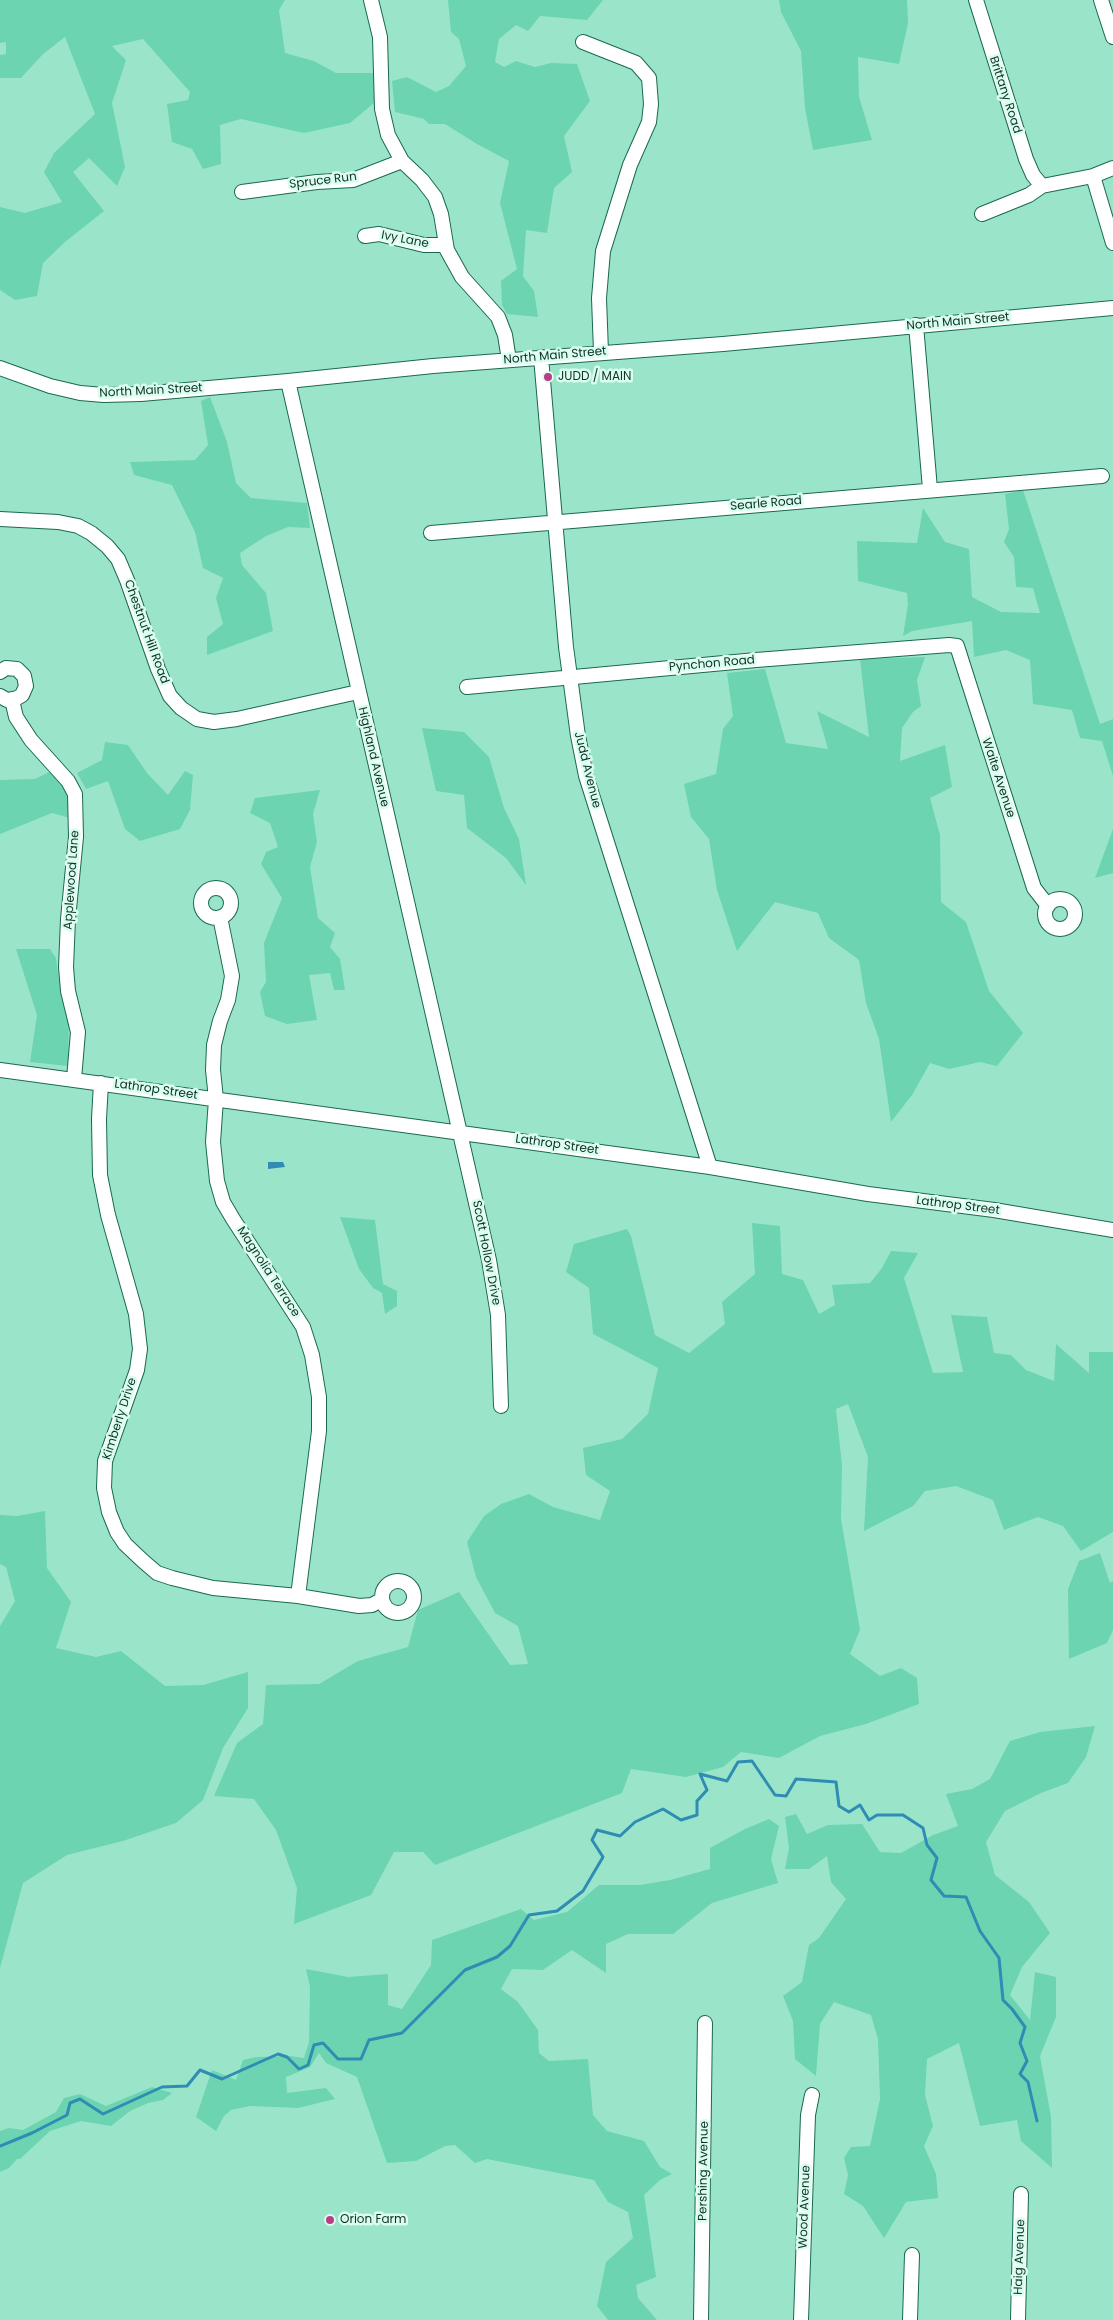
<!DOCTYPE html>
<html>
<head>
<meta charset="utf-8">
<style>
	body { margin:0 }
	canvas { display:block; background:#9ae5ca }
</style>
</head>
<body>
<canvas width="1113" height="2320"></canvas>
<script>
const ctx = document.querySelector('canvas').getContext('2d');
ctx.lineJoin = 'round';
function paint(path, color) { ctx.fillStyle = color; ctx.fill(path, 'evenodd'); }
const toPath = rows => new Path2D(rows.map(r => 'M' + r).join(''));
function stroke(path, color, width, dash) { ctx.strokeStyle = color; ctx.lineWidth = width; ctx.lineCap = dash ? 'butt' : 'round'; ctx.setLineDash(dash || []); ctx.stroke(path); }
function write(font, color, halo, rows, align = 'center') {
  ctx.font = font + ' Poppins,sans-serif'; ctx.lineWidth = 5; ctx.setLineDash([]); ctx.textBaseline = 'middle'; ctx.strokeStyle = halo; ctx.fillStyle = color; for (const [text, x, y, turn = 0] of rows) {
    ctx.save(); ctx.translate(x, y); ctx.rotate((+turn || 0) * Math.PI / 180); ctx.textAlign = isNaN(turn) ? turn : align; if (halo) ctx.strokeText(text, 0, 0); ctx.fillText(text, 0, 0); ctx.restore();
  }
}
paint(toPath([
	[0,0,285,0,279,10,285,53,314,61,336,73,375,73,374,103,350,123,304,133,241,119,220,125,221,164,203,169,192,149,172,142,167,104,188,100,190,92,143,39,112,46,126,60,112,103,125,167,117,186,89,158,73,172,104,211,65,242,43,263,37,296,15,300,0,290,0,207,25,213,62,202,44,172,54,153,95,114,65,37,43,54,21,78,0,78,0,55,6,54,6,42,0,43],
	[448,0,603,0,587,20,540,16,528,31,516,25,499,39,495,62,504,67,516,61,535,67,551,63,577,64,590,101,564,136,572,172,554,188,547,233,526,230,523,276,534,291,538,317,507,314,502,305,501,281,517,269,500,203,509,161,477,144,445,124,429,124,424,119,395,112,392,81,407,77,436,92,449,86,466,66,459,39,451,32],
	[779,0,907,0,908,23,899,64,858,57,859,97,872,140,813,150,805,108,801,51,781,12],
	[210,397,227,442,236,483,251,498,307,503,310,528,288,527,266,536,240,553,242,565,266,593,273,631,207,655,207,637,223,624,216,598,223,578,203,568,195,532,172,485,134,475,130,462,195,460,208,445,201,401],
	[1023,490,1100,724,1113,719,1113,776,1102,741,1080,738,1072,710,1033,704,1030,660,1006,650,974,657,972,621,912,631,903,636,908,604,907,593,858,581,857,541,917,543,923,508,945,542,969,549,972,597,1001,612,1040,613,1033,588,1016,587,1014,557,1004,542,1009,529,1005,494],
	[925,657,917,680,921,706,913,712,902,728,900,761,945,745,952,787,930,798,940,835,941,902,966,922,989,991,1023,1033,997,1066,980,1062,949,1069,930,1063,912,1095,891,1122,879,1039,866,1003,859,960,829,938,818,913,775,902,737,951,717,890,709,839,691,817,684,784,716,774,723,729,733,716,727,673,765,669,786,743,828,749,817,711,869,737,860,659],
	[422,728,464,732,489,757,504,808,519,839,526,885,506,858,467,828,464,795,436,791],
	[105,742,128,745,147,773,168,795,185,771,193,775,190,810,180,829,140,841,125,829,108,781,86,789,77,773,102,760],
	[51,771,68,791,70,818,52,813,0,834,0,780,35,779],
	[320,790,313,814,317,842,310,867,318,918,335,933,330,947,340,959,345,990,334,990,330,973,309,975,317,1020,287,1024,265,1016,260,992,266,982,264,943,282,898,261,864,266,852,278,847,270,823,250,813,255,798],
	[1113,829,1113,873,1095,878],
	[16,949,50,949,56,958,61,996,69,1018,68,1066,30,1062,37,1015],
	[340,1217,375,1220,383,1284,397,1291,397,1306,385,1314,382,1293,373,1288,359,1269],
	[752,1223,780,1226,782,1274,803,1280,819,1314,835,1305,832,1285,870,1283,882,1268,891,1251,918,1253,904,1278,933,1373,963,1372,951,1315,987,1317,994,1353,1011,1355,1026,1370,1054,1381,1056,1344,1089,1373,1089,1352,1113,1352,1113,1532,1081,1551,1063,1526,1038,1517,1004,1530,993,1500,956,1486,925,1491,913,1506,864,1531,868,1457,848,1404,836,1409,842,1465,841,1519,860,1630,850,1654,880,1676,901,1668,917,1678,919,1704,866,1724,820,1736,779,1758,741,1752,723,1767,686,1777,631,1769,622,1793,435,1865,423,1852,394,1852,371,1895,294,1924,297,1888,276,1830,254,1799,214,1796,237,1743,263,1724,266,1685,319,1684,358,1661,408,1647,418,1610,459,1592,510,1665,528,1664,518,1626,495,1613,476,1577,467,1542,484,1516,501,1504,529,1494,553,1507,600,1520,610,1491,586,1475,583,1448,622,1439,648,1414,658,1368,593,1334,589,1288,566,1272,574,1244,627,1229,631,1236,655,1335,689,1353,725,1324,722,1302,755,1274],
	[45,1511,47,1568,71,1602,56,1648,96,1657,121,1651,165,1686,203,1685,248,1672,248,1708,223,1748,203,1800,176,1823,123,1841,67,1855,23,1883,0,1968,0,1626,15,1601,6,1567,0,1564,0,1515,17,1516],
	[1100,1553,1110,1583,1113,1581,1113,1630,1107,1643,1069,1659,1068,1589,1079,1561],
	[1095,1726,1086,1757,1068,1783,1041,1793,1005,1811,986,1842,995,1875,1029,1902,1050,1933,1022,1967,1010,1995,1030,2020,1035,1972,1056,1977,1056,2017,1040,2056,1051,2117,1052,2168,1021,2141,1017,2120,980,2126,959,2043,927,2059,925,2095,933,2126,924,2146,936,2174,938,2198,906,2202,884,2238,863,2206,844,2194,848,2175,844,2158,851,2147,870,2146,880,2099,878,2039,871,2015,834,2002,820,2024,816,2076,795,2059,793,2021,783,1996,802,1982,809,1945,819,1938,846,1899,831,1882,827,1856,809,1869,785,1869,789,1848,785,1817,796,1814,807,1834,828,1825,862,1824,880,1852,901,1853,933,1835,958,1826,946,1794,972,1789,990,1779,1010,1741,1040,1732],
	[769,1819,779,1826,771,1859,778,1883,712,1903,673,1934,628,1934,606,1944,606,1973,572,1950,543,1970,512,1969,501,1989,518,2002,538,2030,539,2053,549,2061,588,2059,593,2115,607,2131,644,2141,660,2167,672,2174,660,2180,644,2195,656,2277,636,2285,638,2298,657,2320,608,2320,597,2306,606,2262,633,2238,628,2212,608,2202,594,2180,487,2159,475,2163,455,2145,445,2146,416,2161,387,2163,357,2077,326,2063,319,2053,310,2067,286,2077,287,2093,326,2088,335,2099,298,2108,250,2106,231,2110,224,2116,216,2131,196,2117,212,2070,236,2080,243,2060,256,2057,290,2056,304,2058,309,2042,310,1987,306,1969,348,1977,388,1974,388,2005,402,2009,431,1965,432,1940,521,1909,534,1920,567,1912,599,1885,640,1885,670,1880,710,1869,710,1848,745,1829],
	[152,2087,172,2093,163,2100,148,2103,130,2111,111,2126,81,2121,50,2131,20,2159,17,2159,9,2168,0,2172,0,2131,9,2128,23,2130,56,2112,64,2098,80,2094,106,2106]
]), '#6cd4b1');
paint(toPath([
	[268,1162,283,1162,285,1167,268,1169]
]), '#2f8cb2');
stroke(toPath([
	[0,2146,32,2133,67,2115,70,2103,80,2099,103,2114,162,2087,187,2086,200,2070,222,2079,278,2054,287,2057,299,2069,308,2065,314,2045,323,2043,338,2059,361,2059,369,2040,402,2033,465,1970,497,1957,510,1946,529,1915,557,1911,583,1891,603,1857,592,1840,597,1830,620,1836,635,1822,663,1809,681,1820,697,1815,697,1801,707,1790,700,1774,727,1781,738,1762,752,1761,775,1795,786,1796,796,1779,836,1782,839,1806,849,1812,860,1805,869,1820,877,1815,903,1815,923,1828,927,1845,937,1858,931,1880,944,1896,966,1897,980,1931,999,1958,1003,2000,1012,2009,1025,2027,1020,2043,1027,2061,1020,2074,1028,2082,1037,2121]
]), '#2f8cb2', 3);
const minor = toPath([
	[371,0,380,37,382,109,388,135,402,161,422,180,435,197,441,214,447,250,462,277,498,317,505,335,509,360],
	[976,0,1026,159,1033,175,1042,186],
	[1101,0,1113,37],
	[583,42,636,63,649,78,651,104,649,122,630,165,603,251,599,298,601,352],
	[1093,176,1113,243],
	[242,192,317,182,353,180,402,161],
	[982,214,1029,195,1042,186,1093,176,1113,168],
	[365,236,379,234,424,245,445,245],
	[916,325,930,489],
	[541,357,566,647,578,736,586,776,710,1167],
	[0,368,50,386,80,393,104,395,141,394,288,381,433,366,723,344,1113,308],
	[288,381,489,1260,498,1315,501,1406],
	[0,519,58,522,78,526,91,533,107,546,118,559,127,580,158,669,170,696,181,708,197,719,214,722,237,719,358,692],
	[431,533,1102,476],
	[0,672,6,668,17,669,24,676,26,686,22,695,17,698,7,700,0,696],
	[467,687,756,660,949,645,957,646,1034,888,1048,906],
	[12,700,16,717,31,740,68,781,75,794,76,837,68,919,66,967,68,991,78,1032,74,1079],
	'201 903a15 15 0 1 1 30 0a15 15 0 1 1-30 0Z',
	'1045 914a15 15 0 1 1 30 0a15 15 0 1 1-30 0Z',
	[220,917,232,976,228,1000,220,1021,214,1045,213,1070,216,1099,213,1142,217,1181,223,1202,233,1219,303,1327,312,1355,319,1397,319,1431,298,1596],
	[0,1070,710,1167,868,1194,994,1210,1113,1230],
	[101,1083,99,1119,100,1175,108,1215,136,1314,140,1349,137,1370,105,1461,104,1488,109,1512,117,1532,125,1544,143,1561,157,1573,172,1578,213,1588,298,1596,359,1606,372,1605,381,1600],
	'382 1597a16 16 0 1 1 32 0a16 16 0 1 1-32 0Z',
	[701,2320,705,2023],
	[801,2320,808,2115,812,2095],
	[910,2320,912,2255],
	[1018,2320,1021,2194]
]);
stroke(minor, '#196952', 16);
stroke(minor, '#fff', 14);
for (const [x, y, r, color] of [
	[548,377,5,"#bd3c86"],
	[330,2220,5,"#bd3c86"]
]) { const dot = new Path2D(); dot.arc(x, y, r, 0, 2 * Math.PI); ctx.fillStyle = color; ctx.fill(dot); stroke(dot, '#d9feef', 2); }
write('12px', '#113126', '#d9feef', [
	["Brittany Road",1005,95,72],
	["Spruce Run",323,181,-7],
	["Ivy Lane",405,240,11],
	["North Main Street",958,322,-5],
	["North Main Street",555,356,-5],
	["North Main Street",151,391,-3],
	["Searle Road",766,504,-5],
	["Chestnut Hill Road",146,632,70],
	["Pynchon Road",712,664,-5],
	["Highland Avenue",373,757,77],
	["Judd Avenue",587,770,76],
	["Waite Avenue",998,778,72],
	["Applewood Lane",72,880,-86],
	["Lathrop Street",156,1090,8],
	["Lathrop Street",557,1145,8],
	["Lathrop Street",958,1206,7],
	["Scott Hollow Drive",486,1253,79],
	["Magnolia Terrace",268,1272,57],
	["Kimberly Drive",120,1419,-72],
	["Pershing Avenue",704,2171,-89],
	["Wood Avenue",805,2207,-88],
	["Haig Avenue",1020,2257,-88]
]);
write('12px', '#113126', '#d9feef', [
	["JUDD / MAIN",558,377],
	["Orion Farm",340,2220]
], 'left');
</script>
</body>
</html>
